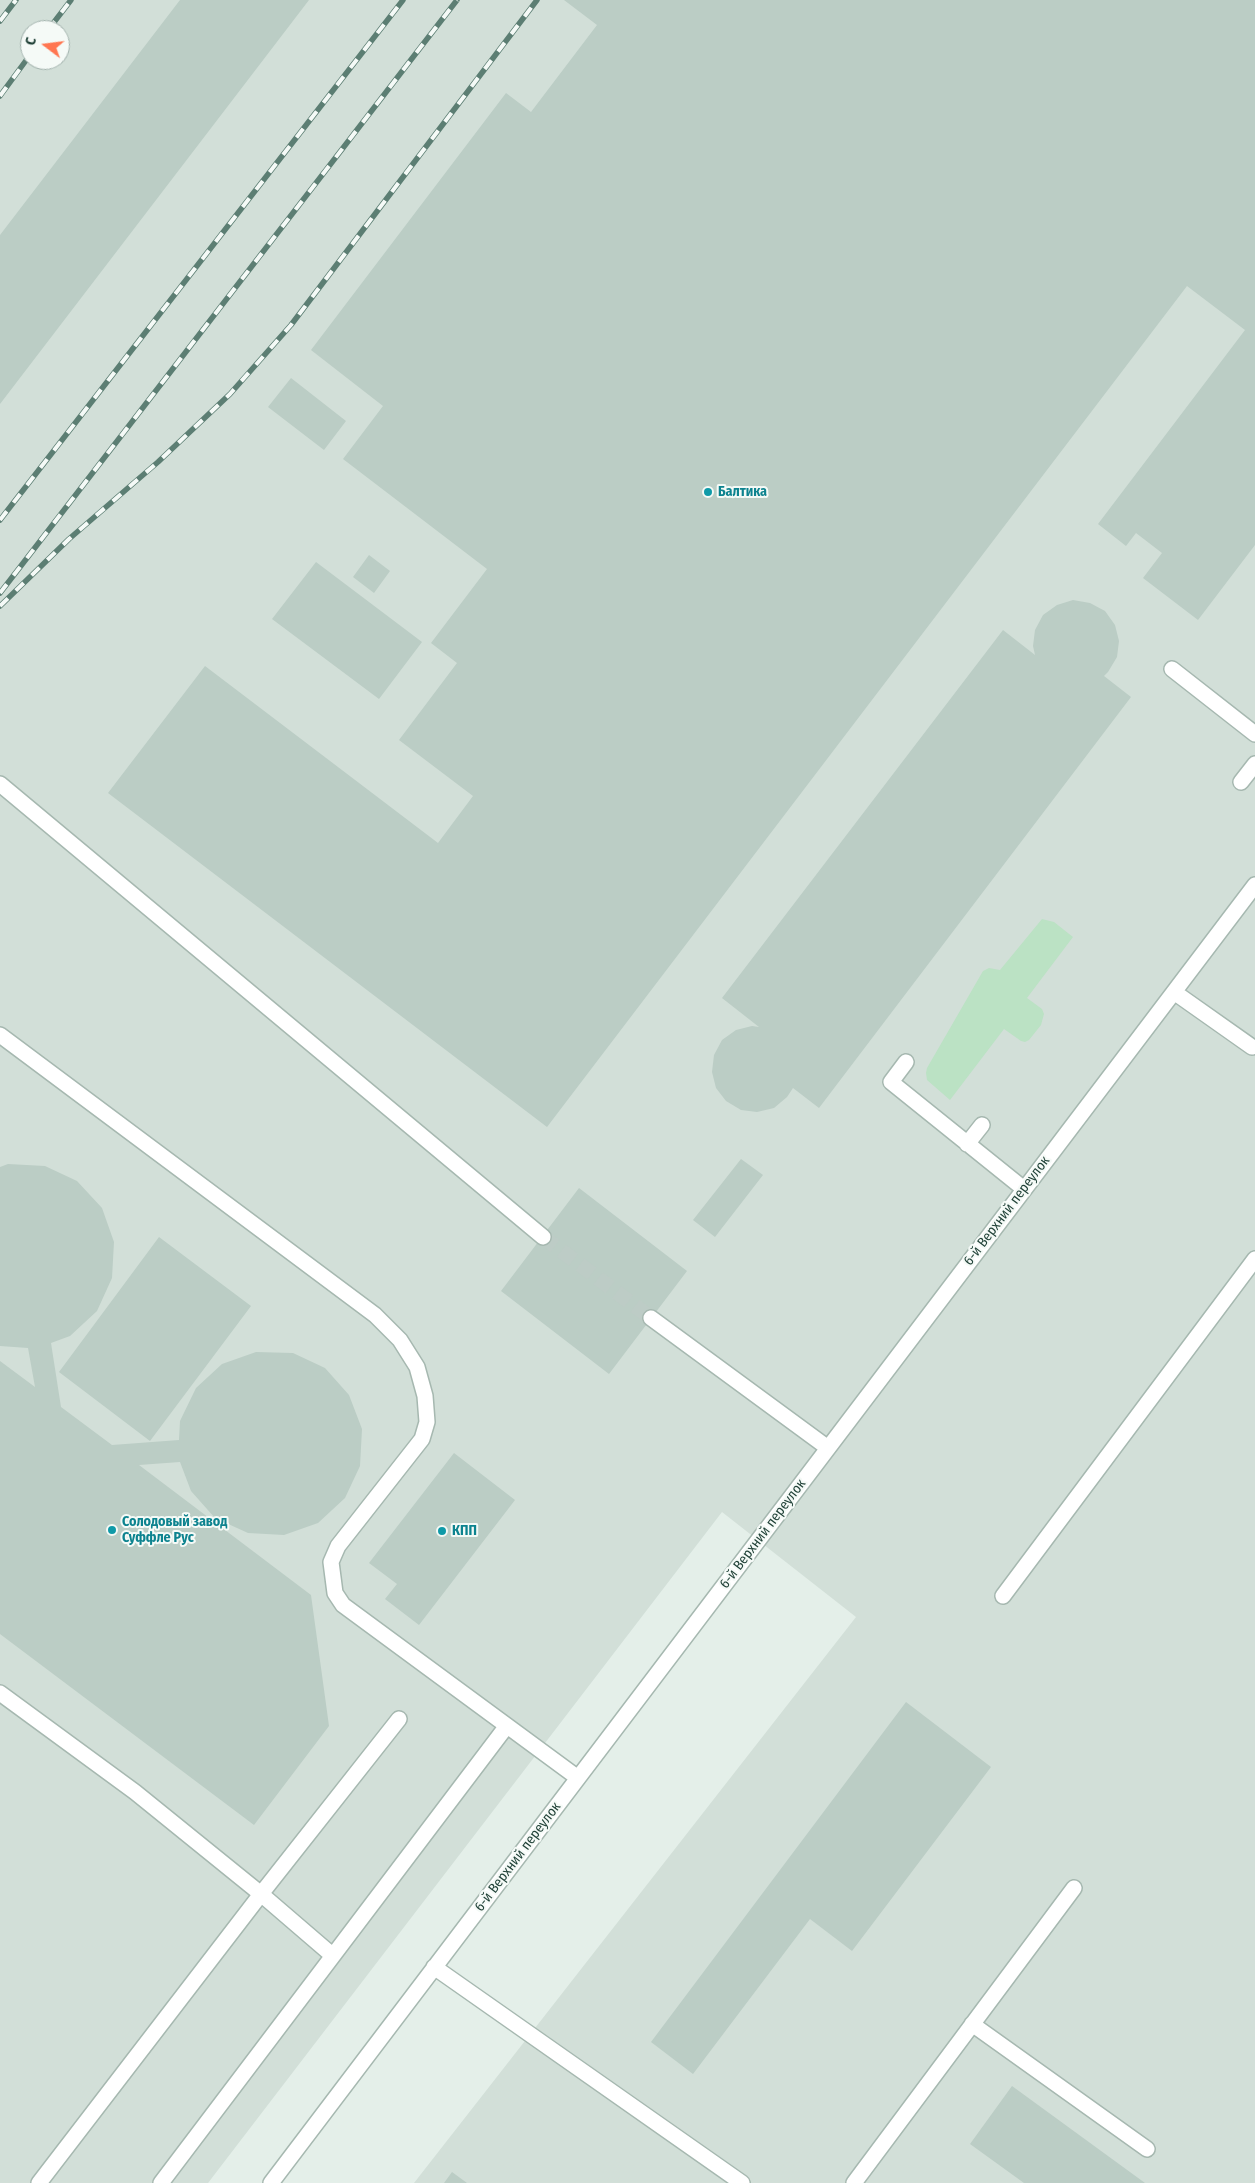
<!DOCTYPE html>
<html>
<head>
<meta charset="utf-8">
<style>
	body { margin:0 }
	#map { position:relative; width:1255px; height:2183px; overflow:hidden; background:#e4efe9; font-family:"Fira Sans Condensed",sans-serif }
	canvas { display:block }
	.north { position:absolute; left:20px; top:20px; width:50px; height:50px; box-sizing:border-box; background:#f5faf7; border:1px solid #a0b0ab; border-radius:50%; rotate:285deg; font-size:14px; font-weight:700; line-height:20px; text-align:center; color:#214238 }
	.north::after { content:''; display:block; margin:auto; width:18px; height:22px; background:#ff7651; clip-path:polygon(50% 0,100% 100%,50% 72%,0 100%) }
</style>
</head>
<body>
<div id="map">
<canvas width="1255" height="2183"></canvas>
<div class="north">С</div>
</div>
<script>
const ctx = document.querySelector('canvas').getContext('2d');
ctx.lineJoin = 'round';
function paint(path, color) { ctx.fillStyle = color; ctx.fill(path, 'evenodd'); }
const toPath = rows => new Path2D(rows.map(r => 'M' + r).join(''));
function stroke(path, color, width, dash) { ctx.strokeStyle = color; ctx.lineWidth = width; ctx.lineCap = dash ? 'butt' : 'round'; ctx.setLineDash(dash || []); ctx.stroke(path); }
function write(font, color, halo, rows, align = 'center') {
  ctx.font = font + ' "Fira Sans Condensed",sans-serif'; ctx.lineWidth = 4; ctx.setLineDash([]); ctx.textBaseline = 'middle'; ctx.strokeStyle = halo; ctx.fillStyle = color; for (const [text, x, y, turn = 0] of rows) {
    ctx.save(); ctx.translate(x, y); ctx.rotate((+turn || 0) * Math.PI / 180); ctx.textAlign = isNaN(turn) ? turn : align; if (halo) ctx.strokeText(text, 0, 0); ctx.fillText(text, 0, 0); ctx.restore();
  }
}
paint(toPath([
	[0,0,1255,0,1255,2183,414,2183,856,1617,722,1512,208,2183,0,2183],
	[30,30,60,30,60,60,30,60]
]), '#d2dfd8');
paint(toPath([
	[1042,919,1054,922,1073,937,1027,998,1042,1009,1044,1014,1041,1025,1029,1040,1025,1042,1021,1041,1004,1029,950,1100,927,1080,926,1073,927,1068,983,971,989,968,1000,970]
]), '#bbe2c4');
paint(toPath([
	[180,0,309,0,0,404,0,235],
	[564,0,1255,0,1255,545,1198,620,1143,578,1162,553,1136,533,1126,546,1098,524,1245,330,1187,286,547,1127,108,793,205,666,438,843,473,796,399,740,457,663,431,643,487,569,343,459,383,406,311,350,506,93,531,112,597,25],
	[291,378,346,421,324,450,268,407],
	[369,555,390,571,374,593,353,577],
	[316,562,422,642,379,699,272,619],
	[1073,600,1090,603,1105,611,1115,625,1119,641,1117,657,1108,672,1104,676,1131,697,819,1108,793,1088,787,1097,774,1108,757,1112,741,1110,726,1101,716,1088,712,1072,714,1055,722,1040,736,1030,752,1026,759,1027,722,998,1003,630,1035,655,1033,646,1035,630,1043,615,1057,605],
	[741,1159,763,1175,715,1237,693,1220],
	[8,1164,45,1166,77,1181,102,1208,114,1242,112,1278,97,1311,70,1336,51,1343,61,1407,112,1445,179,1440,180,1421,196,1388,222,1364,256,1352,293,1353,325,1368,349,1395,362,1429,360,1466,345,1498,318,1523,284,1535,248,1533,215,1518,191,1491,180,1462,139,1465,311,1595,329,1726,254,1825,0,1634,0,1361,35,1387,28,1348,0,1346,0,1167],
	[579,1188,687,1271,609,1374,501,1291],
	[159,1237,251,1306,150,1441,59,1372],
	[454,1453,515,1500,419,1625,385,1599,397,1584,369,1563],
	[906,1702,991,1767,852,1951,810,1919,693,2074,651,2042],
	[1012,2086,1145,2183,1024,2183,970,2144],
	[452,2172,467,2183,444,2183]
]), '#bbcdc5');
stroke(toPath([
	[543,1237,651,1318]
]), '#bdccc6', 15, [15, 8]);
const minor = toPath([
	[1172,669,1255,734],
	[1241,782,1255,764],
	[0,784,543,1237],
	[1174,992,1252,1047],
	[0,1035,375,1315,400,1340,417,1367,425,1396,427,1422,422,1439,338,1546,331,1562,335,1593,343,1605,578,1778],
	[906,1062,891,1082,1024,1189],
	[967,1144,982,1125],
	[651,1318,828,1448],
	[1003,1596,1255,1259],
	[0,1693,135,1792,261,1894,332,1955],
	[434,1967,742,2183],
	[972,2024,1147,2149],
	[39,2183,261,1894,399,1719],
	[161,2183,506,1727],
	[271,2183,1255,885],
	[854,2183,1074,1888]
]);
stroke(minor, '#a6b8b0', 18);
stroke(minor, '#fff', 15);
const rail = toPath([
	[0,21,16,0],
	[48,30,71,0],
	[0,96,30,55],
	[0,520,403,0],
	[0,593,457,0],
	[0,606,69,539,158,462,230,394,291,325,537,0]
]);
stroke(rail, '#5c7e73', 5.5);
stroke(rail, '#f5faf7', 4, [11]);
for (const [x, y, r, color] of [
	[708,492,5,"#0f9aa8"],
	[112,1530,5,"#0f9aa8"],
	[442,1531,5,"#0f9aa8"]
]) { const dot = new Path2D(); dot.arc(x, y, r, 0, 2 * Math.PI); ctx.fillStyle = color; ctx.fill(dot); stroke(dot, '#f5faf7', 2); }
write('bold 14px', '#0d838f', '#f5faf7', [
	["Балтика",718,492],
	["Солодовый завод",122,1522],
	["Суффле Рус",122,1538],
	["КПП",452,1531]
], 'left');
write('14px', '#214238', '#f5faf7', [
	["6-й Верхний переулок",1007,1211,-53],
	["6-й Верхний переулок",763,1534,-53],
	["6-й Верхний переулок",518,1857,-53]
]);
</script>
</body>
</html>
